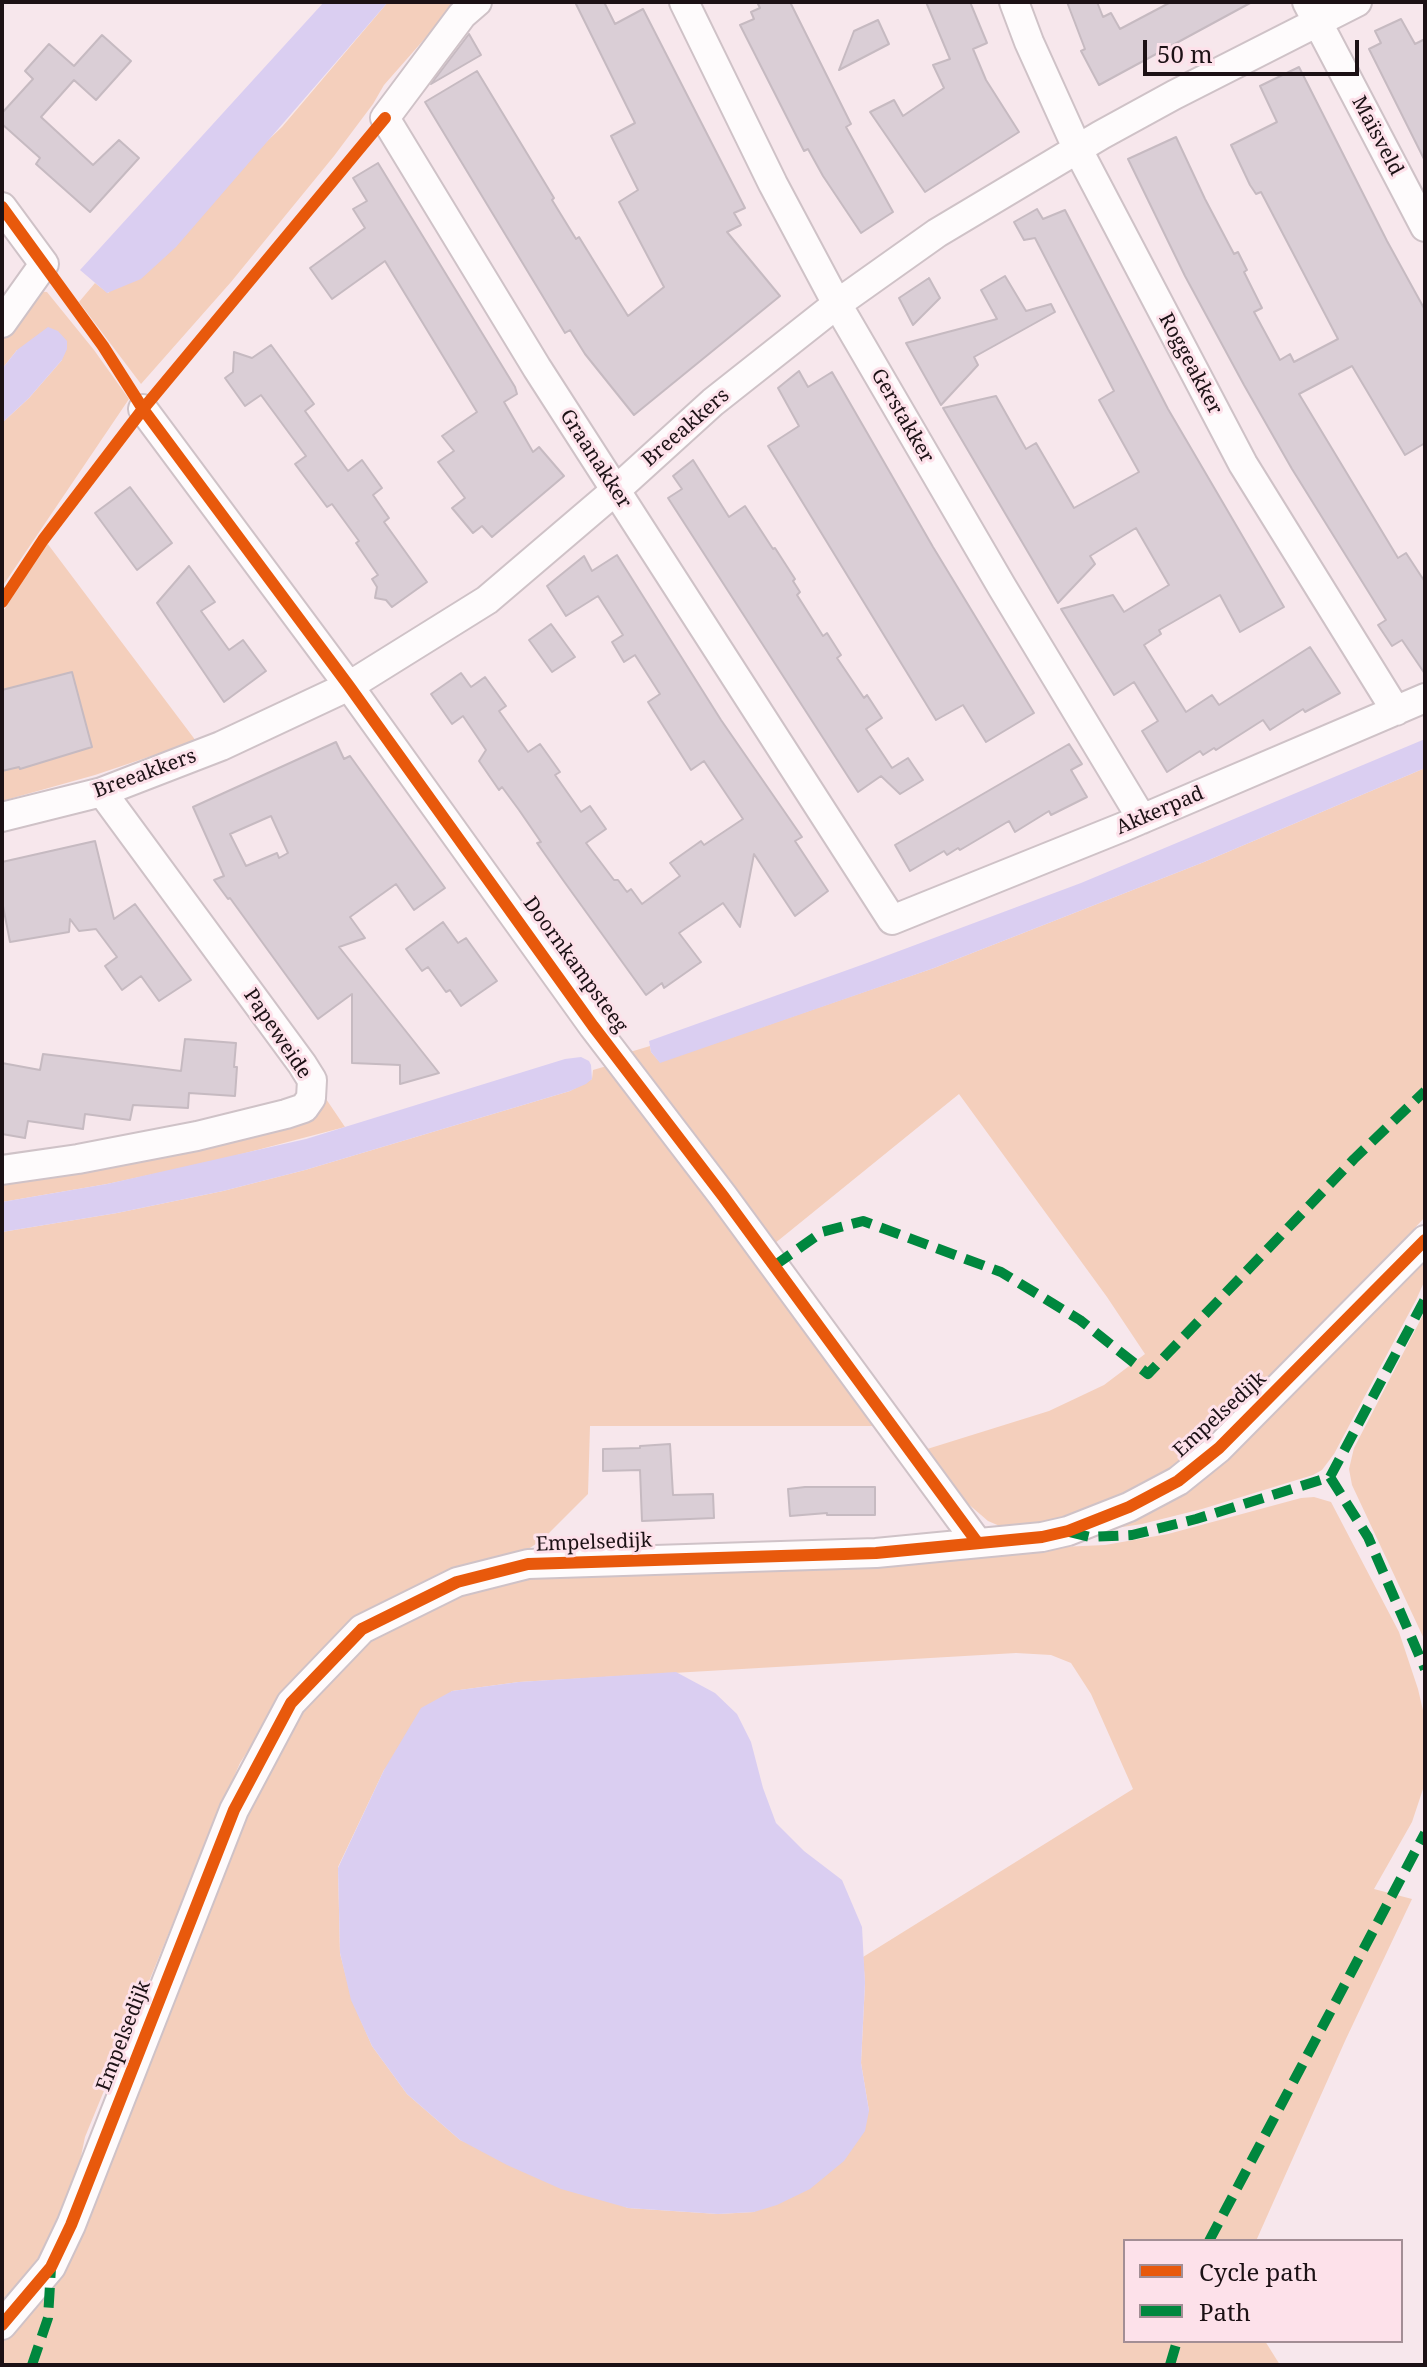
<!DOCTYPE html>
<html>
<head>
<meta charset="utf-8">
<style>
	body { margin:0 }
	#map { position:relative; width:1427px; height:2367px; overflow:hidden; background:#f7e7ec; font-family:"Noto Serif",serif }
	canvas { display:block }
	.frame { position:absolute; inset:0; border:4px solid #1c1115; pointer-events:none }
	.legend { position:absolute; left:1123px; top:2239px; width:280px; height:104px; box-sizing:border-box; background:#fde1ea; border:2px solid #a38e95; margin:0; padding:10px 14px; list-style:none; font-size:24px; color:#1c1115 }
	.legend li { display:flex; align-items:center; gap:16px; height:40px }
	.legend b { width:40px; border:2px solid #a38e95 }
	.scale { position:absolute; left:1143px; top:40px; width:216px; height:36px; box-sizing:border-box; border:4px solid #1c1115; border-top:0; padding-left:10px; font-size:24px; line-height:28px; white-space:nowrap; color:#1c1115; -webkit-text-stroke:6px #fde1ea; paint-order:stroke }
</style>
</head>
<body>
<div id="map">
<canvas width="1427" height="2367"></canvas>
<div class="frame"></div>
<ul class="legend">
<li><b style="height:10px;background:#e8590c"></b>Cycle path</li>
<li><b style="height:10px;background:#00873e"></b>Path</li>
</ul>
<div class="scale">50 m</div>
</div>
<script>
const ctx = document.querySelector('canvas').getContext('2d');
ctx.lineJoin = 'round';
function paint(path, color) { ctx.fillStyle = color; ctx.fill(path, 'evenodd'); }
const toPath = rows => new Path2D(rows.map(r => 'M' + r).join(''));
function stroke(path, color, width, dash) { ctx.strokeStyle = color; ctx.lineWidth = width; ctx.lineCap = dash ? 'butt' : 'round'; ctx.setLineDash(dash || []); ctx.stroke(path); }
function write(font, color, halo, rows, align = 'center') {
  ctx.font = font + ' "Noto Serif",serif'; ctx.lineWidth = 6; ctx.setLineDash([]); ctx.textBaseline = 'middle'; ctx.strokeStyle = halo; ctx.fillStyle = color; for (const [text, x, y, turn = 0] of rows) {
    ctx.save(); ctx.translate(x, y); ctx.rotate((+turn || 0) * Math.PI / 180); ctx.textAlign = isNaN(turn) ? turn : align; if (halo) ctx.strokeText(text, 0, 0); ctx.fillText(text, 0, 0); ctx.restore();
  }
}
paint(toPath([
	[388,2,457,2,384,85,373,104,334,156,231,282,141,384,79,302,95,283,108,293,282,127],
	[34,291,47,292,94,350,129,399,2,587,2,423,29,398,62,360,17,350,2,369,2,335],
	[47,543,196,741,95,775,2,801,2,613],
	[1425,768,1425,1217,1359,1288,1240,1406,1170,1469,1131,1491,1064,1518,1009,1530,988,1521,959,1496,924,1450,1049,1411,1104,1385,1145,1354,1107,1297,959,1094,774,1244,630,1052,650,1046,651,1052,660,1062,934,968,1204,862],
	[617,1063,884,1426,590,1426,588,1494,543,1539,511,1561,468,1571,281,1699,240,1763,221,1806,85,2137,74,2190,50,2251,2,2311,2,1232,117,1213,223,1191,305,1170,570,1091,592,1079,593,1070],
	[322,1093,345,1127,215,1161,107,1184,2,1202,2,1180],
	[1425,1256,1425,1280,1416,1300,1334,1454,1322,1470,1313,1475,1202,1509,1142,1524,1103,1530],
	[1425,1311,1425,1641,1352,1485,1349,1469,1354,1448],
	[1314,1497,1331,1502,1399,1632,1418,1689,1425,1719,1423,1789,1412,1822,1374,1889,1412,1899,1345,2041,1256,2241,1125,2241,1125,2341,1265,2341,1280,2365,2,2365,2,2340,21,2320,273,1758,305,1709,369,1641,448,1597,523,1578,930,1562,981,1557,1038,1548,1105,1545,1168,1534,1301,1498],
	[1016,1653,1051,1655,1071,1663,1091,1694,1133,1789,863,1957,865,1983,861,2063,869,2111,754,2212,718,2214,628,2208,460,2140,407,2094,372,2046,352,2000,340,1953,338,1867,384,1770,452,1691,519,1682]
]), '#f4cfbc');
paint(toPath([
	[324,2,388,2,176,247,141,279,107,293,80,270],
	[48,327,58,331,67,341,67,349,62,360,29,398,2,423,2,369,17,350],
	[1425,739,1425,768,1204,862,934,968,660,1063,651,1052,649,1041,867,963,1081,883],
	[581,1057,589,1061,591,1065,592,1079,586,1084,570,1091,305,1170,223,1191,117,1213,2,1232,2,1202,107,1184,306,1139,565,1059],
	[676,1672,715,1693,737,1714,751,1742,763,1788,776,1823,804,1851,842,1880,862,1927,865,1983,861,2063,869,2111,865,2131,844,2161,810,2189,777,2205,754,2212,718,2214,628,2208,561,2189,507,2165,460,2140,407,2094,372,2046,351,2000,340,1953,338,1868,384,1770,421,1708,452,1691,519,1682]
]), '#dacef1');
const building = toPath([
	[575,2,604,2,615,24,643,9,745,208,734,213,741,225,727,232,780,296,634,415,585,354,570,330,565,333,425,102,477,71,554,198,552,200,576,239,579,237,595,263,628,316,664,287,619,202,638,190,611,136,635,123,575,2],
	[757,2,790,2,851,124,846,127,893,212,861,233,823,176,808,149,804,151,740,25,754,19,751,12,760,8,757,2],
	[926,2,970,2,987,43,973,49,986,80,1019,132,925,192,870,112,894,100,903,116,944,88,933,65,950,59,926,2],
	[1067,2,1097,2,1103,17,1111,13,1120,29,1171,2,1252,2,1099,85,1081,51,1085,49,1067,2],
	[1401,19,1415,44,1425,39,1425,161,1369,49,1381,43,1375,31,1401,19],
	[878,20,889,44,839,70,854,31,878,20],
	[469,34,481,55,431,84,469,34],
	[102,35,131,61,96,100,74,80,41,117,93,165,119,140,139,158,90,212,36,164,40,158,2,124,2,113,33,79,25,71,49,44,74,66,102,35],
	[1299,67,1387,241,1425,310,1425,443,1405,455,1352,366,1299,394,1398,558,1406,553,1425,582,1425,674,1402,640,1392,646,1378,625,1386,620,1292,469,1244,385,1185,276,1128,159,1176,137,1205,199,1234,254,1238,252,1247,270,1244,272,1262,308,1254,312,1280,360,1290,354,1294,362,1338,339,1261,192,1256,194,1250,185,1231,145,1277,122,1260,86,1299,67],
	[378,163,515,387,517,394,504,402,533,452,539,447,564,476,492,537,482,526,473,533,452,508,465,498,438,462,454,451,442,436,477,412,385,261,332,299,310,268,365,228,353,209,367,201,353,178,378,163],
	[1037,209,1043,219,1065,210,1168,409,1284,607,1240,632,1220,595,1159,630,1161,634,1144,645,1186,712,1212,695,1219,705,1310,647,1340,693,1305,712,1303,709,1270,730,1263,720,1216,750,1214,748,1203,755,1200,751,1167,772,1142,731,1158,721,1134,682,1114,695,1061,609,1113,595,1124,612,1169,585,1136,528,1090,556,1095,564,1058,603,943,408,996,396,1026,449,1036,443,1074,508,1139,472,1099,400,1114,391,1035,238,1024,240,1014,222,1037,209],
	[1005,276,1026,311,1051,304,1055,312,974,357,978,365,941,405,906,343,997,319,981,290,1005,276],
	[929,278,940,298,913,325,899,298,929,278],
	[271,345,314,404,305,411,348,471,362,460,382,488,373,495,389,518,384,522,427,582,392,607,386,600,375,598,377,587,372,579,378,575,356,543,359,541,332,504,327,507,295,464,306,456,261,395,245,406,225,378,233,372,234,352,252,358,271,345],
	[799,371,808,387,832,372,933,547,1034,713,986,742,963,705,936,720,768,446,799,426,778,388,799,371],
	[693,460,729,517,745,506,773,549,775,548,795,579,793,581,800,592,797,595,823,636,827,633,841,655,837,658,864,698,867,695,882,718,866,729,892,768,908,758,923,780,900,794,881,776,858,792,668,498,682,489,673,476,693,460],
	[130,487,172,543,137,570,95,513,130,487],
	[617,555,721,720,802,837,795,841,828,891,795,916,754,854,740,927,723,903,679,933,701,962,664,988,662,983,646,995,563,880,537,843,541,842,519,810,502,787,499,790,479,761,486,750,463,716,452,724,431,694,461,673,471,687,485,677,506,706,499,711,528,752,540,744,560,772,555,775,581,812,590,806,606,829,586,843,614,880,618,880,627,892,631,889,642,904,680,876,670,863,701,841,704,845,743,819,704,761,691,770,648,702,660,694,635,655,624,662,612,642,623,635,598,596,566,616,547,586,584,556,592,571,617,555],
	[189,566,215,602,201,611,229,650,243,640,266,671,224,702,157,603,189,566],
	[551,624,575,657,552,672,529,640,551,624],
	[72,672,92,747,20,769,19,767,2,771,2,690,72,672],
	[336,742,344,759,350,756,445,888,414,910,396,884,350,917,365,938,339,947,439,1073,400,1084,400,1065,352,1063,352,994,318,1019,230,898,228,899,214,880,224,876,193,807,336,742],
	[271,816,288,853,279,858,277,853,246,866,230,834,271,816],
	[1069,744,1082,764,1071,770,1087,797,1051,815,1049,811,1015,832,1009,821,960,850,958,848,947,855,944,851,910,871,895,845,1069,744],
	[95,841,114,919,135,904,191,980,159,1001,141,976,122,990,105,966,117,957,96,929,79,931,70,919,69,932,10,942,2,901,2,862,95,841],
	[443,922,458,943,466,938,497,981,461,1006,450,990,446,992,428,967,422,971,406,949,443,922],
	[185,1039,236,1043,234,1067,237,1067,235,1096,189,1093,188,1108,133,1105,130,1120,85,1114,83,1129,28,1121,25,1138,2,1134,2,1063,40,1070,43,1054,181,1071,185,1039],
	[670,1444,673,1495,713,1494,714,1518,642,1521,640,1470,603,1471,603,1449,640,1448,640,1446,670,1444],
	[805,1487,875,1487,875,1515,827,1515,827,1513,790,1516,788,1489,805,1487]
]);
paint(building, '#daced6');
stroke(building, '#c6bac1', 2);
const street = toPath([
	[477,2,462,15,385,118,537,368,892,920,1123,827,1425,698],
	[684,2,773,184,837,304,1002,587,1142,819],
	[1014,2,1029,42,1077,148,1243,464,1396,711],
	[1307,2,1425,227],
	[2,207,44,264,2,323],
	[143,409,349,686,593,1026,723,1196,977,1542],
	[2,817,102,792,221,746,349,686,487,600,616,490,713,402,837,304,937,233,1101,135,1174,95,1357,2],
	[2,1170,78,1159,197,1136,286,1114,304,1108,311,1098,312,1080,302,1064,102,792],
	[2,2325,51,2267,71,2225,234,1810,291,1703,362,1629,457,1582,528,1564,876,1553,1042,1537,1068,1531,1129,1507,1178,1481,1219,1448,1425,1240]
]);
stroke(street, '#cfc2c7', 32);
stroke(street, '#fefbfc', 28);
stroke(toPath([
	[774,1266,822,1232,863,1221,1001,1272,1080,1320,1148,1374,1354,1159,1425,1091],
	[1330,1477,1368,1537,1425,1669],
	[1069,1532,1090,1537,1132,1535,1196,1519,1330,1477,1425,1299],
	[1209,2241,1425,1833],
	[32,2365,48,2318,51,2268],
	[1170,2365,1177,2341]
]), '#00873e', 10, [20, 10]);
stroke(toPath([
	[2,207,103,346,143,409,349,686,593,1026,723,1196,977,1542],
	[2,602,43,540,143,409,385,118],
	[2,2325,51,2267,71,2225,234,1810,291,1703,362,1629,457,1582,528,1564,876,1553,1042,1537,1068,1531,1129,1507,1178,1481,1219,1448,1425,1240]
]), '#e8590c', 12);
write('20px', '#1c1115', '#fde1ea', [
	["Maïsveld",1377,136,62],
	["Roggeakker",1190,364,62],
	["Gerstakker",902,416,60],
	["Breeakkers",686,428,-41],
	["Graanakker",595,459,57],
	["Breeakkers",145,774,-20],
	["Akkerpad",1160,811,-23],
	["Doornkampsteeg",575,965,54],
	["Papeweide",277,1034,56],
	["Empelsedijk",1220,1415,-42],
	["Empelsedijk",594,1543,-2],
	["Empelsedijk",124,2036,-69]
]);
</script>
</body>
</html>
